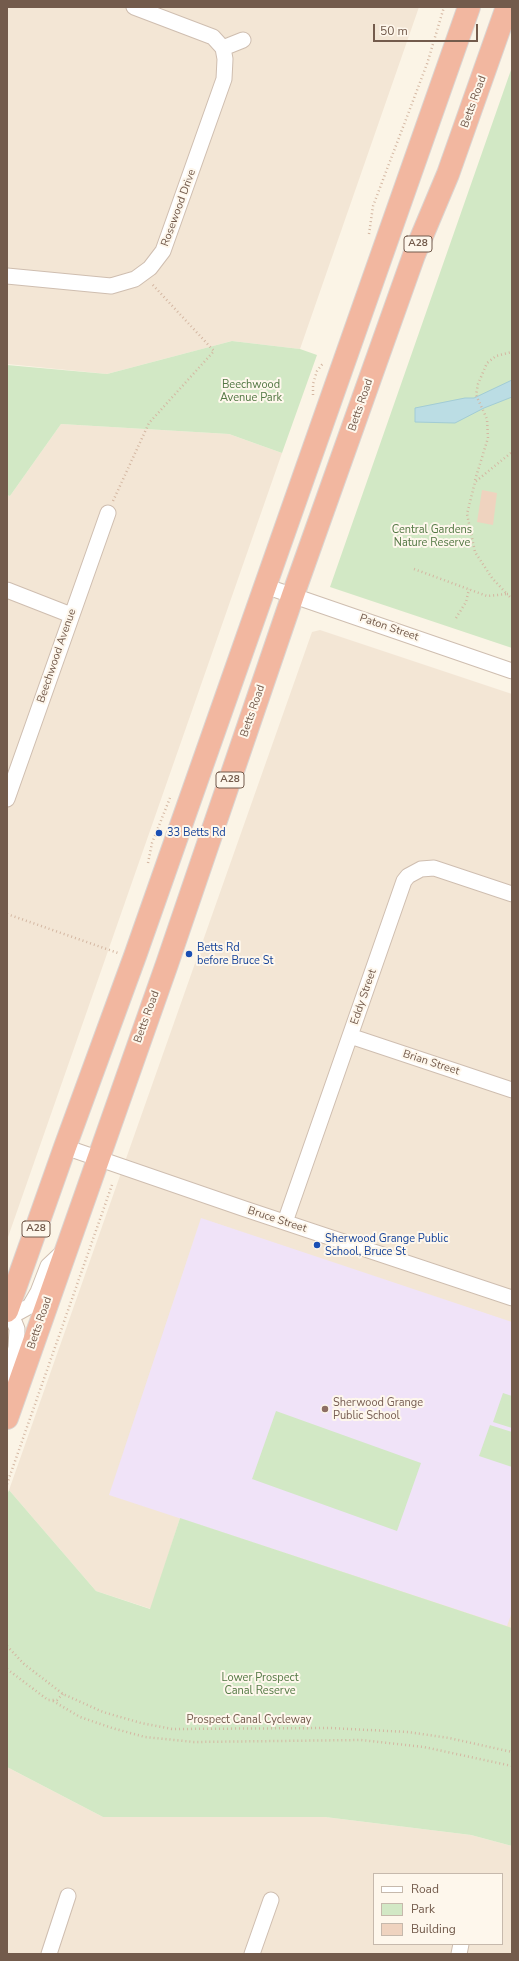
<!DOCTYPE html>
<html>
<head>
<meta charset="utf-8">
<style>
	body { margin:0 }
	#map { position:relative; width:519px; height:1961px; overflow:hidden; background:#fbf4e6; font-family:"Nunito Sans",sans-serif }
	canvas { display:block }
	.frame { position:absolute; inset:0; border:8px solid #735b4c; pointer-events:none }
	.legend { position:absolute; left:373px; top:1873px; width:130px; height:72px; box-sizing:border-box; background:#fef7ec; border:1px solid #c6b9ac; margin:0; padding:5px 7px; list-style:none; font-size:12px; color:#735b4c }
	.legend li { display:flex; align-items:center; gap:8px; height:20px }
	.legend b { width:20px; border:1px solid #c6b9ac }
	.scale { position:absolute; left:373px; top:24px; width:105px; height:18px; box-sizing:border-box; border:2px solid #735b4c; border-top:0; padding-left:5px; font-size:12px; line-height:14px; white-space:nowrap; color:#735b4c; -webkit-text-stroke:3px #fef7ec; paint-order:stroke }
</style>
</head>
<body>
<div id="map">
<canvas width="519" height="1961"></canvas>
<div class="frame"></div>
<ul class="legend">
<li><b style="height:5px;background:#fff"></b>Road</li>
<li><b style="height:11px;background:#d2e8c5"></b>Park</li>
<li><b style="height:11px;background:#efd3bf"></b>Building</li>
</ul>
<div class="scale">50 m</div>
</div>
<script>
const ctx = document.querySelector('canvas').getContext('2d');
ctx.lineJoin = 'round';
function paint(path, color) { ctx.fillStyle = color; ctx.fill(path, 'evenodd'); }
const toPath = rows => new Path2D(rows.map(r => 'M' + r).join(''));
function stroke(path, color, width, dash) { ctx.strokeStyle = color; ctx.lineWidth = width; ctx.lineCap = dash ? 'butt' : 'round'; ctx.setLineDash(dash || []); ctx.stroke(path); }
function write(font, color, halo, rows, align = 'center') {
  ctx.font = font + ' "Nunito Sans",sans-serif'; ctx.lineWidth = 4; ctx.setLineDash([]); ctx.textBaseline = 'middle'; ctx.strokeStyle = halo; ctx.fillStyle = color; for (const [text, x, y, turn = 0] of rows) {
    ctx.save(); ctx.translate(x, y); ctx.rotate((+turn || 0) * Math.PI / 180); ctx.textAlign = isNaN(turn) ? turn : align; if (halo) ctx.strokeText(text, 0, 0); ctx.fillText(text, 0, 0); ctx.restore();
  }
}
paint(toPath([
	[7,7,419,7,300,349,232,341,107,374,7,364],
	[61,424,229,434,282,453,7,1240,7,495,10,496],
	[320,630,512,694,512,1629,180,1518,151,1609,96,1591,9,1490,312,632],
	[7,1767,103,1817,325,1817,471,1835,512,1846,512,1954,7,1954],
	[374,1874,502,1874,502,1944,374,1944]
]), '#f3e6d5');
paint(toPath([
	[201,1218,512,1322,512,1612,507,1626,109,1495]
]), '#f0e3f8');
paint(toPath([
	[512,67,512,648,330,587],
	[232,341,300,349,317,355,282,453,229,434,61,424,10,496,7,495,7,365,107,374],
	[503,1393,512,1396,512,1428,493,1422],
	[276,1411,421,1463,397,1531,252,1479],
	[490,1425,512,1432,512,1467,479,1456],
	[9,1490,96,1591,150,1609,180,1518,512,1628,512,1846,471,1835,325,1817,103,1817,7,1767,7,1495]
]), '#d2e8c5');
const water = toPath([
	[512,380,512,397,484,408,455,423,415,422,415,408,465,398,474,398,512,380]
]);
paint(water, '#bbdde4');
stroke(water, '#a2ccd5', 1);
paint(toPath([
	[482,490,497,493,493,525,477,522]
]), '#efd3bf');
const street = toPath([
	[223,48,243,40],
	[7,276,111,286,135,279,150,268,163,251,224,79,225,59,223,48,213,37,134,7],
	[265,586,512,671],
	[7,590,71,615],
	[7,799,108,513],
	[350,1036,512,1090],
	[65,1147,245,1209,512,1298],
	[285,1222,404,881,408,876,421,869,434,868,512,894],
	[7,1314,19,1312,30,1306,38,1292,48,1266,65,1250],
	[7,1314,13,1319,17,1329,16,1347,9,1381,12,1395],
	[49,1954,68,1896],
	[252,1954,271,1900],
	[459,1954,461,1944]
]);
const highway = toPath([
	[7,1311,65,1147,135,956,469,7],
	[7,1418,167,964,293,595,414,255,448,174,507,7]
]);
stroke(street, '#cfbeb0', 17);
stroke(highway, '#dbd4d0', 24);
stroke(toPath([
	[369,234,373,206,427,64,444,7],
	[313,395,313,384,317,371,324,362],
	[475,480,488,438,487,419,476,395,478,384,487,363,496,356,512,352],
	[113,501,149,423,214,351,152,284],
	[414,569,487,596,507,594,492,578,475,552,467,514,475,482,512,452],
	[512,594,507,594,512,599],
	[456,618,466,602,469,589],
	[148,863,152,843,170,798],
	[7,914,118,953],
	[7,1484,112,1185],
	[7,1646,24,1664,63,1694,103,1712,141,1723,172,1729,330,1728,408,1732,449,1738,512,1752],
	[7,1669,48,1700,57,1700,63,1694],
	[53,1701,80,1717,112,1728,145,1737,194,1742,361,1740,424,1747,512,1766]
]), '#d4b7a2', 2.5, [1, 3]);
stroke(street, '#fff', 15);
stroke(highway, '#f2b7a0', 22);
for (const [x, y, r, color] of [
	[159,833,4,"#1a4fb4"],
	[189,954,4,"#1a4fb4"],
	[317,1245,4,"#1a4fb4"],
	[325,1409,4,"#8d6e63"]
]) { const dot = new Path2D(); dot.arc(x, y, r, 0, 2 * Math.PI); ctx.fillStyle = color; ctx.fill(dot); stroke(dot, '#fef7ec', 1.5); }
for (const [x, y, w] of [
	[418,244,28],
	[230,780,28],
	[36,1229,28]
]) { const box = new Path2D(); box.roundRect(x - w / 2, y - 8, w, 16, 3); ctx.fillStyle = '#fef7ec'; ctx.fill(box); stroke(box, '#735b4c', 1); }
write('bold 10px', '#735b4c', null, [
	["A28",418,244],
	["A28",230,780],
	["A28",36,1229]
]);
write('11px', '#735b4c', '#fef7ec', [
	["Betts Road",474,102,-70],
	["Rosewood Drive",179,208,-70],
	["Betts Road",361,405,-71],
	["Paton Street",389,628,19],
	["Beechwood Avenue",57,656,-71],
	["Betts Road",253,711,-71],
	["Eddy Street",364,997,-71],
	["Betts Road",147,1017,-70],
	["Brian Street",431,1063,18],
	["Bruce Street",277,1220,18],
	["Betts Road",40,1323,-71],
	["Prospect Canal Cycleway",249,1720]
]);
write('11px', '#537844', '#fef7ec', [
	["Beechwood",251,385],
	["Avenue Park",251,398],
	["Central Gardens",432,530],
	["Nature Reserve",432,543],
	["Lower Prospect",260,1678],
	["Canal Reserve",260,1691]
]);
write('11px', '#164399', '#fef7ec', [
	["33 Betts Rd",167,833],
	["Betts Rd",197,948],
	["before Bruce St",197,961],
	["Sherwood Grange Public",325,1239],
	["School, Bruce St",325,1252]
], 'left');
write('11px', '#785e54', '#fef7ec', [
	["Sherwood Grange",333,1403],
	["Public School",333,1416]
], 'left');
</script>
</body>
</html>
